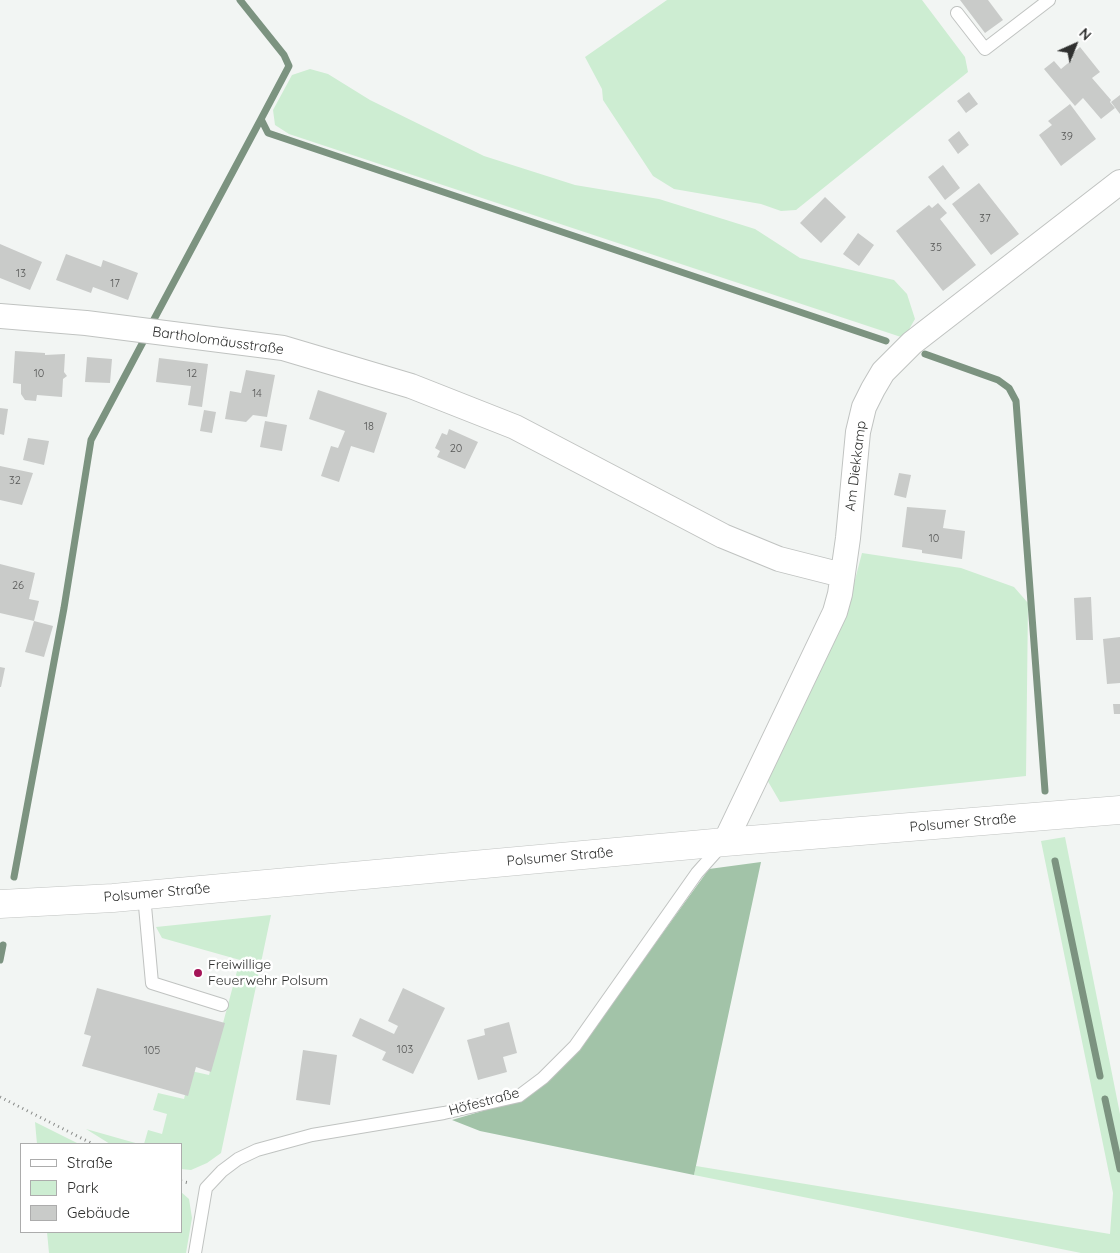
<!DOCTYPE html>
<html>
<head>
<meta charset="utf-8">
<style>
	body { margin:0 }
	#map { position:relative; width:1120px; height:1253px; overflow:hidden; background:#f2f5f3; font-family:Quicksand,sans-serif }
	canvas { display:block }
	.legend { position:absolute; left:20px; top:1143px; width:162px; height:90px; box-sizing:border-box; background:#fff; border:1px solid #acacac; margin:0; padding:6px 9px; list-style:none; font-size:15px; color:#2f302f }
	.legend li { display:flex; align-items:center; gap:10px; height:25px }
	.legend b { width:25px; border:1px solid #acacac }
	.north { position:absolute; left:1050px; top:20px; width:50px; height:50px; -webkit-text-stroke:4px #fff; paint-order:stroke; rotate:44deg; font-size:14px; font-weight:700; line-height:20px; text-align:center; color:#2f302f }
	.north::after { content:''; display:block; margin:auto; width:18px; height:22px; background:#2f302f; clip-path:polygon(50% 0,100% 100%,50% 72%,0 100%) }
</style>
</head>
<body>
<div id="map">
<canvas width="1120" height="1253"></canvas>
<ul class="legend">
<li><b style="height:6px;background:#fff"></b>Straße</li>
<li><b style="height:14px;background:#cdedd2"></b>Park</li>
<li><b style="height:14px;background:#c9cbc9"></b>Gebäude</li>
</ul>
<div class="north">N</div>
</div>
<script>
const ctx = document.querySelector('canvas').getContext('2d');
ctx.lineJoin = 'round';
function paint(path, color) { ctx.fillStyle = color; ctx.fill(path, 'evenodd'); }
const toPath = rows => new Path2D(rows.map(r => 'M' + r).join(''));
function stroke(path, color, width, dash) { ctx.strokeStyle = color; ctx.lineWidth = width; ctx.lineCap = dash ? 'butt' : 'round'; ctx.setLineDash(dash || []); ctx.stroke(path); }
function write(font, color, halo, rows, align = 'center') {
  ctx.font = font + ' Quicksand,sans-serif'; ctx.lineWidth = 5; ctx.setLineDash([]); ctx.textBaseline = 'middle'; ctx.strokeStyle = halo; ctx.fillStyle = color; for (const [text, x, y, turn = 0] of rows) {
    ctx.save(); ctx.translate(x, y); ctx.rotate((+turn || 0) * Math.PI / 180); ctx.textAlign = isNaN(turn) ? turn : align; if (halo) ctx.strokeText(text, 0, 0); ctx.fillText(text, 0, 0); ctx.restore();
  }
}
paint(toPath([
	[667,0,922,0,965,57,968,72,796,210,781,211,761,204,674,189,653,176,603,100,602,89,585,57],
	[310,69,328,74,370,100,484,156,575,185,659,199,755,229,800,258,894,280,907,294,915,319,904,338,289,134,275,125,273,110,292,75],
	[862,553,961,568,1014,587,1028,603,1026,776,780,802,766,778,847,610],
	[1065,837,1120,1114,1120,1253,1081,1253,694,1175,696,1166,1110,1234,1113,1193,1041,841],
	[271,915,221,1153,207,1163,191,1170,181,1169,181,1144,144,1144,148,1130,162,1134,167,1114,153,1110,158,1093,184,1099,191,1071,209,1075,240,960,162,938,156,927],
	[35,1122,79,1144,37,1144],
	[86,1129,139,1144,110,1144],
	[181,1192,189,1199,192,1218,186,1253,49,1253,47,1232,181,1232]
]), '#cdedd2');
paint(toPath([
	[761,862,694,1175,480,1131,452,1120,523,1099,578,1050,709,869]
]), '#a2c3a8');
stroke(toPath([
	[240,0,284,55,289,66,261,119,268,133,886,341],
	[152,323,261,119],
	[925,354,998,380,1009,388,1016,401,1045,791],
	[1055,861,1100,1076],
	[14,877,64,608,91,440,143,342],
	[0,960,3,945],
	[1105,1099,1120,1169]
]), '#7c9380', 7);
paint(toPath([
	[960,0,988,0,1003,20,985,33],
	[1080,47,1100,72,1092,78,1111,100,1110,102,1115,108,1101,119,1083,98,1075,106,1044,69,1054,61,1061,69,1073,59,1070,56],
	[969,92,978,104,966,113,957,101],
	[1120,95,1120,114,1111,102],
	[1070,104,1096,139,1061,166,1039,135,1052,125,1048,121],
	[959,131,969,145,958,154,948,140],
	[943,165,960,188,945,200,928,177],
	[979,183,1019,234,991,255,952,204],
	[825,197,846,217,821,243,800,223],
	[938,203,947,213,940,219,976,265,943,291,896,231,929,205,932,208],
	[858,233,874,245,859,266,843,254],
	[0,244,42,262,30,290,0,278],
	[66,254,101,267,103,260,138,273,128,300,93,287,91,293,56,280],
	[15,351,45,353,45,355,65,354,64,372,67,376,63,379,62,397,37,395,36,401,25,400,21,394,21,384,13,383],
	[87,357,112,359,110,383,85,382],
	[159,358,208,364,202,407,188,405,191,386,156,382],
	[246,370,275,375,267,417,253,415,246,422,225,419,230,391,241,393],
	[318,390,387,413,374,453,351,446,339,482,321,476,331,446,338,448,345,431,309,419],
	[0,408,8,409,4,435,0,434],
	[204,410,216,412,212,433,200,431],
	[265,421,287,425,282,451,260,447],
	[449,429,478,442,465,469,437,457,440,451,435,448,442,433,447,435],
	[28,438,49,441,44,465,23,460],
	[0,466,33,473,22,505,0,500],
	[899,473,911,475,906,498,894,495],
	[907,507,946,510,943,528,965,531,962,559,922,553,922,550,902,547],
	[0,564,35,573,29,599,39,601,34,621,0,613],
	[1091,597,1093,640,1076,640,1074,598],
	[34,621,53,626,44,657,25,652],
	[1120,637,1120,683,1107,684,1103,639],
	[0,667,5,668,1,687,0,687],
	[1113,704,1120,704,1120,714,1114,714],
	[97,988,225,1023,211,1072,196,1067,188,1096,82,1066,91,1036,84,1034],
	[403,988,445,1008,413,1074,382,1060,386,1052,352,1036,360,1018,394,1034,398,1026,388,1021],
	[509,1022,517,1053,503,1057,507,1072,478,1080,467,1040,485,1035,484,1029],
	[303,1050,337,1055,330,1105,296,1100]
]), '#c9cbc9');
const service = toPath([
	[957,13,985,49,1049,0],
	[144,895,152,983,222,1005],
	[195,1253,206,1188,222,1171,238,1159,257,1150,312,1135,444,1113,519,1096,543,1078,575,1046,697,873,722,845]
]);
const minor = toPath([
	[0,316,86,323,283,348,411,386,515,427,723,536,779,559,842,575],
	[725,842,835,612,840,594,848,538,858,432,864,407,873,389,883,372,912,343,1120,182]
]);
const secondary = toPath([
	[0,904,113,898,725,842,1120,810]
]);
stroke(service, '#c0c3c1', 14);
stroke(minor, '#c0c3c1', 26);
stroke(secondary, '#c0c3c1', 29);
stroke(toPath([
	[0,1097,93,1144],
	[181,1181,189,1183]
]), '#878987', 3, [1, 4]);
stroke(service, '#fff', 12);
stroke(minor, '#fff', 24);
stroke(secondary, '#fff', 28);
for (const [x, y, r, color] of [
	[198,973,5,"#a51558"]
]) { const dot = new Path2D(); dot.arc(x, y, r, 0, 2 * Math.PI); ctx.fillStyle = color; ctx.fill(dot); stroke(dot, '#fff', 2); }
write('11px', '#565756', null, [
	["39",1067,137],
	["37",985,219],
	["35",936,248],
	["13",21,274],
	["17",115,284],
	["10",39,374],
	["12",192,374],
	["14",257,394],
	["18",369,427],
	["20",456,449],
	["32",15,481],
	["10",934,539],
	["26",18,586],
	["103",405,1050],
	["105",152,1051]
]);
write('14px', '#2f302f', '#fff', [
	["Bartholomäusstraße",218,341,8],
	["Am Diekkamp",856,466,-83],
	["Polsumer Straße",963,823,-5],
	["Polsumer Straße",560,857,-5],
	["Polsumer Straße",157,893,-5],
	["Höfestraße",484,1102,-15]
]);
write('14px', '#2f302f', '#fff', [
	["Freiwillige",208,965],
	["Feuerwehr Polsum",208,981]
], 'left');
</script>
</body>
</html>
